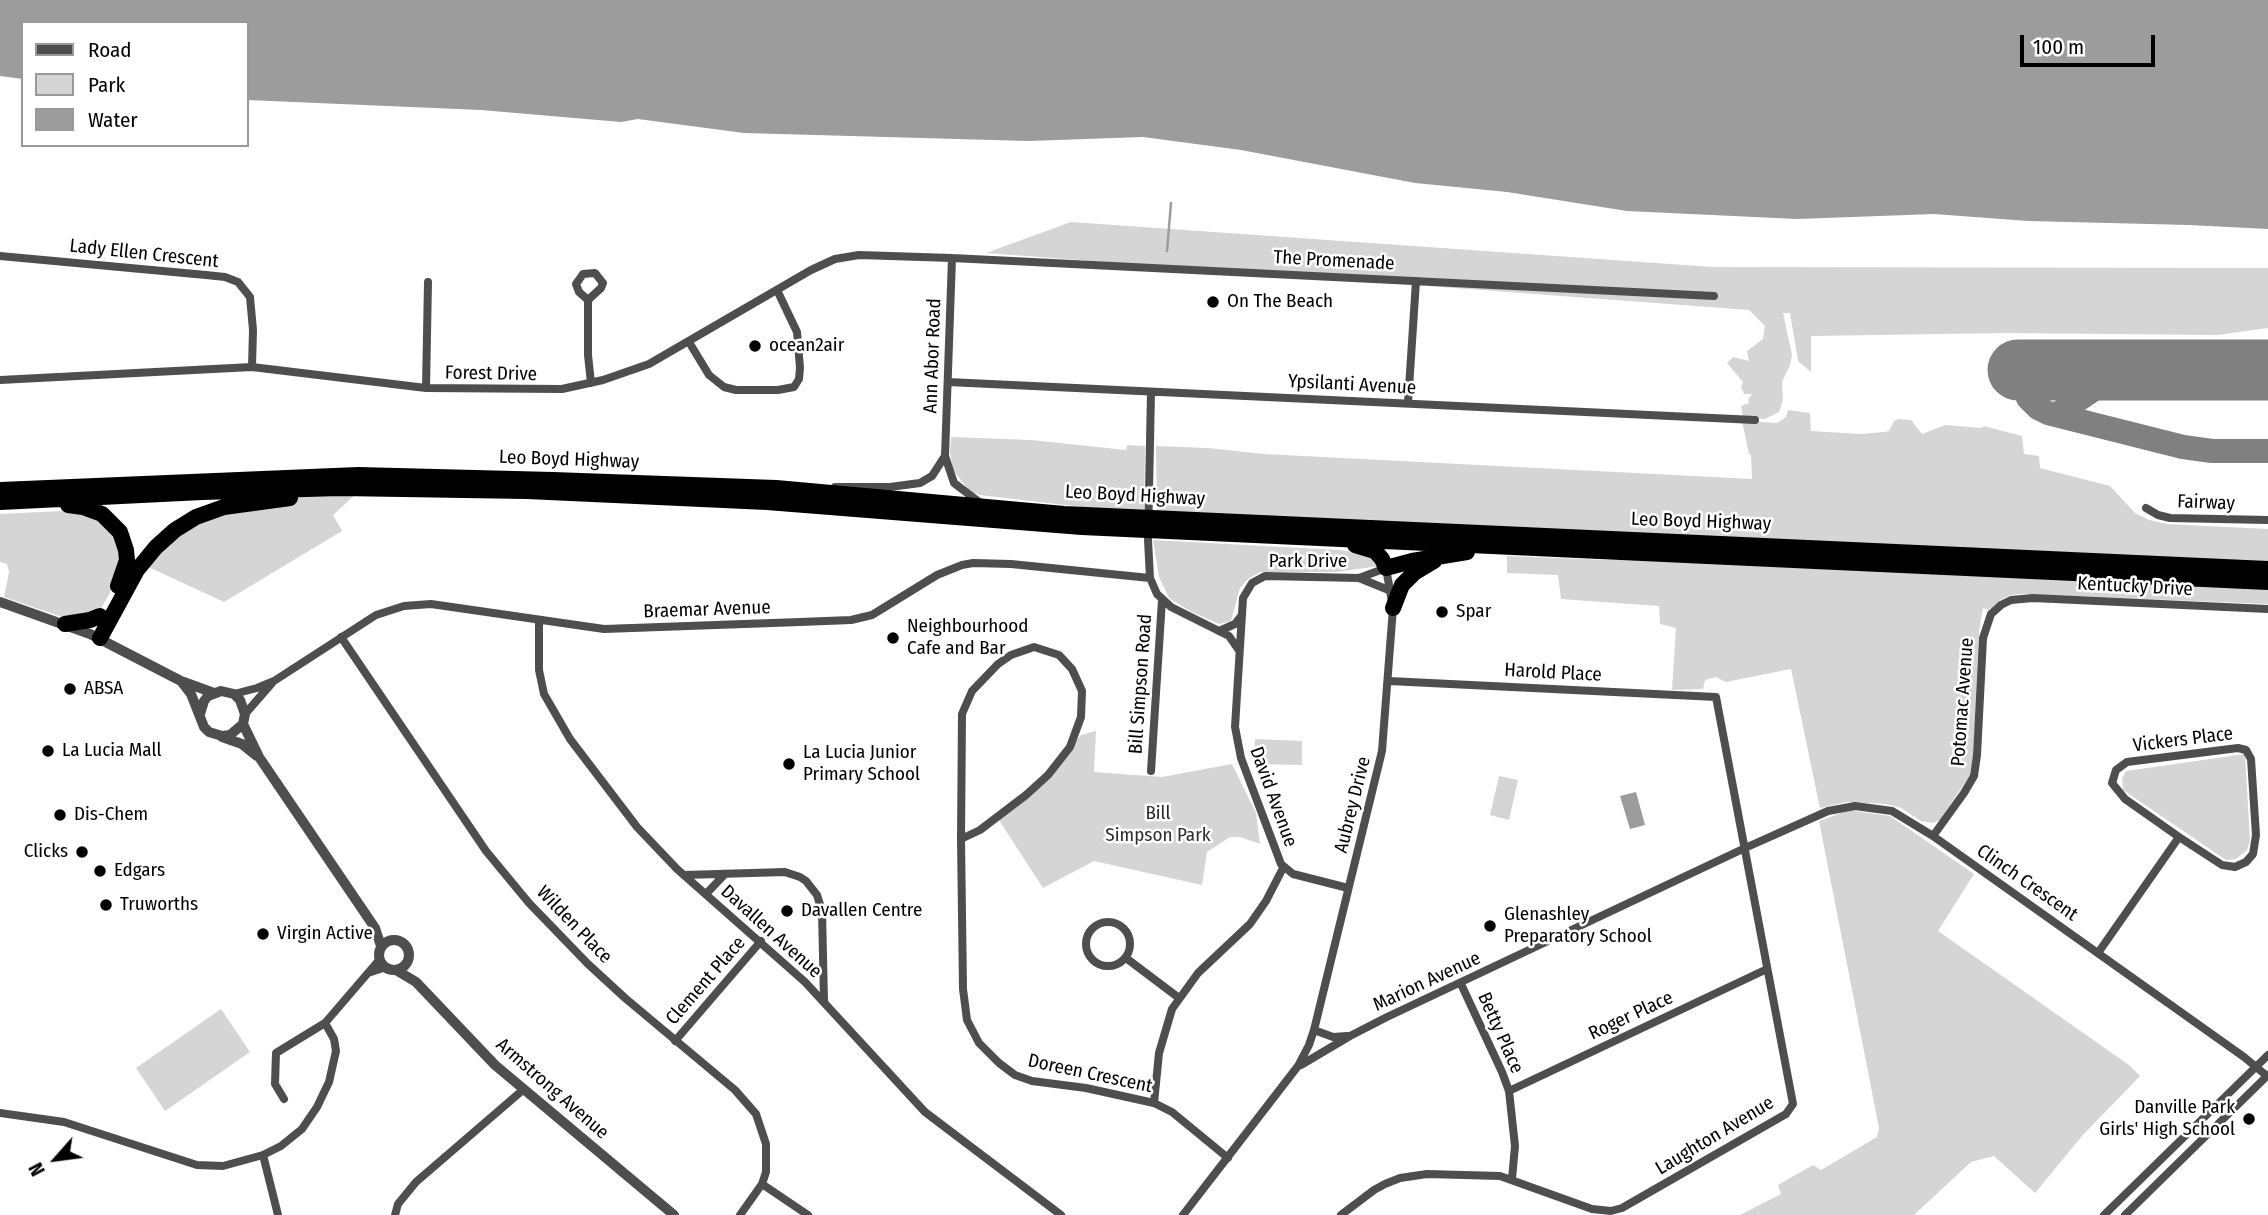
<!DOCTYPE html>
<html>
<head>
<meta charset="utf-8">
<style>
	body { margin:0 }
	#map { position:relative; width:2268px; height:1215px; overflow:hidden; background:#fff; font-family:"Fira Sans Condensed",sans-serif }
	canvas { display:block }
	.legend { position:absolute; left:21px; top:21px; width:228px; height:126px; box-sizing:border-box; background:#fff; border:2px solid #999; margin:0; padding:9px 12px; list-style:none; font-size:21px; color:#000 }
	.legend li { display:flex; align-items:center; gap:14px; height:35px }
	.legend b { width:35px; border:2px solid #999 }
	.north { position:absolute; left:21px; top:1124px; width:70px; height:70px; -webkit-text-stroke:5px #fff; paint-order:stroke; rotate:242deg; font-size:19px; font-weight:700; line-height:28px; text-align:center; color:#000 }
	.north::after { content:''; display:block; margin:auto; width:24px; height:32px; background:#000; clip-path:polygon(50% 0,100% 100%,50% 72%,0 100%) }
	.scale { position:absolute; left:2020px; top:35px; width:135px; height:32px; box-sizing:border-box; border:4px solid #000; border-top:0; padding-left:9px; font-size:21px; line-height:24px; white-space:nowrap; color:#000; -webkit-text-stroke:5px #fff; paint-order:stroke }
</style>
</head>
<body>
<div id="map">
<canvas width="2268" height="1215"></canvas>
<ul class="legend">
<li><b style="height:9px;background:#4e4e4e"></b>Road</li>
<li><b style="height:19px;background:#d5d5d5"></b>Park</li>
<li><b style="height:19px;background:#9c9c9c"></b>Water</li>
</ul>
<div class="north">N</div>
<div class="scale">100 m</div>
</div>
<script>
const ctx = document.querySelector('canvas').getContext('2d');
ctx.lineJoin = 'round';
function paint(path, color) { ctx.fillStyle = color; ctx.fill(path, 'evenodd'); }
const toPath = rows => new Path2D(rows.map(r => 'M' + r).join(''));
function stroke(path, color, width, dash) { ctx.strokeStyle = color; ctx.lineWidth = width; ctx.lineCap = dash ? 'butt' : 'round'; ctx.setLineDash(dash || []); ctx.stroke(path); }
function write(font, color, halo, rows, align = 'center') {
  ctx.font = font + ' "Fira Sans Condensed",sans-serif'; ctx.lineWidth = 5; ctx.setLineDash([]); ctx.textBaseline = 'middle'; ctx.strokeStyle = halo; ctx.fillStyle = color; for (const [text, x, y, turn = 0] of rows) {
    ctx.save(); ctx.translate(x, y); ctx.rotate((+turn || 0) * Math.PI / 180); ctx.textAlign = isNaN(turn) ? turn : align; if (halo) ctx.strokeText(text, 0, 0); ctx.fillText(text, 0, 0); ctx.restore();
  }
}
paint(toPath([
	[1071,222,1713,267,2268,268,2268,328,2218,335,2004,333,1811,336,1811,372,1798,361,1790,313,1783,313,1792,355,1790,365,1782,382,1783,400,1779,412,1765,419,1749,418,1743,417,1741,406,1749,403,1748,400,1752,394,1744,394,1741,387,1743,382,1727,363,1733,357,1749,361,1747,351,1763,339,1765,326,1749,310,986,253],
	[1788,410,1810,413,1811,431,1860,434,1885,432,1889,431,1894,421,1899,419,1911,420,1922,434,1945,425,1981,428,1984,426,2022,436,2024,454,2039,456,2040,468,2110,486,2135,513,2149,520,2167,524,2268,529,2268,562,1157,512,1156,446,1208,448,1264,454,1752,479,1751,455,1749,454,1742,421,1777,423,1786,417],
	[951,437,1031,440,1126,450,1127,445,1145,446,1144,511,1099,509,980,495,970,492,953,470,950,453],
	[357,493,333,515,342,531,224,602,142,564,193,517,252,500],
	[62,511,90,512,121,536,119,576,91,627,4,597,9,572,7,564,0,562,0,514],
	[1153,540,1340,550,1367,554,1379,566,1336,572,1260,572,1248,579,1240,588,1231,621,1219,624,1190,611,1169,598,1159,577],
	[1507,556,1607,560,1672,557,2268,588,2268,604,2024,594,2011,595,2002,599,1988,610,1983,608,1979,632,1973,757,1970,775,1940,820,1933,823,1921,821,1901,808,1886,804,1847,802,1820,808,1791,669,1726,682,1716,677,1705,680,1703,689,1672,690,1676,628,1660,624,1659,606,1561,599,1558,575,1507,573],
	[1096,731,1094,772,1162,777,1232,764,1256,813,1260,844,1240,837,1230,837,1207,852,1202,885,1094,861,1043,888,997,817,1060,761,1081,735],
	[1255,739,1302,741,1302,765,1254,764],
	[2245,754,2250,841,2247,850,2236,859,2226,860,2123,790,2122,779,2126,771],
	[1499,776,1518,780,1509,820,1490,815],
	[1849,810,1890,816,1974,874,1938,931,2129,1065,2140,1076,2082,1136,2035,1193,1994,1156,1971,1162,1914,1215,1740,1215,1781,1194,1778,1185,1813,1165,1821,1170,1877,1137,1879,1128,1819,821],
	[221,1009,250,1052,165,1111,136,1068]
]), '#d5d5d5');
paint(toPath([
	[0,0,2268,0,2268,229,2189,225,2028,221,1934,214,1797,219,1627,211,1507,192,1415,183,1241,150,1143,137,1028,141,744,133,638,119,621,122,481,110,247,100,247,23,23,23,23,79,0,76],
	[1636,792,1645,825,1630,829,1620,796]
]), '#9c9c9c');
stroke(toPath([
	[1167,251,1171,203]
]), '#9c9c9c', 2.5);
stroke(toPath([
	[2025,370,2025,388,2028,398,2038,408,2048,413,2183,447,2212,451,2268,451],
	[2056,415,2122,370]
]), '#808080', 24);
stroke(toPath([
	[2018,370,2268,370]
]), '#808080', 61);
stroke(toPath([
	[0,256,206,275,225,277,238,282,250,297,253,330,252,367],
	[952,258,945,456,954,483,979,502],
	[588,300,601,288,603,283,595,273,583,274,576,284,579,292,588,300,588,355,591,383],
	[689,342,709,375,724,387,736,390,778,390,794,387,799,379,800,368,797,332,777,290],
	[0,380,252,367,426,388,562,389,603,380,649,364,811,270,835,259,859,255,952,258,1714,296],
	[948,382,1755,420],
	[426,388,428,282],
	[1151,392,1148,540,1150,578,1157,594,1171,607,1229,636,1238,649],
	[1408,403,1416,281],
	[835,487,890,487,920,483,932,476,945,456],
	[2146,508,2158,515,2170,518,2268,520],
	[1359,578,1391,591],
	[539,621,539,670,544,694,570,739,637,827,677,869,805,982,925,1112,1061,1215],
	[1219,631,1235,624,1242,615],
	[341,637,486,851,529,903,588,964,625,998,735,1090,756,1114,766,1144,766,1172,762,1184,740,1215],
	[234,694,257,688,274,681,376,615,404,606,431,604,604,629,800,622,851,620,872,615,937,575,962,565,973,563,1011,564,1150,578],
	[245,714,272,683],
	[2238,748,2246,750,2251,759,2256,835,2253,854,2246,862,2235,867,2222,865,2179,837,2125,799,2112,783,2116,770,2127,762,2238,748],
	[1151,771,1162,600],
	[1933,836,1964,793,1974,776,1977,755,1983,638,1991,614,2001,605,2011,600,2033,598,2268,609],
	[961,839,980,830,1026,795,1048,775,1070,747,1081,717,1082,691,1072,669,1059,655,1034,647,1011,655,998,664,972,691,962,714,961,839,963,989,967,1020,979,1043,999,1063,1015,1075,1032,1081,1086,1088,1154,1103,1172,1112,1228,1158],
	[684,875,785,872,800,877,806,881,817,895,822,911,824,1001],
	[706,894,725,874],
	'1086 944a22 22 0 1 1 44 0a22 22 0 1 1-44 0Z',
	[2098,953,2179,837],
	[1126,958,1179,998],
	[371,972,386,967],
	[1461,984,1502,1072,1509,1091,1515,1146,1512,1179],
	[1314,1030,1333,1037,1347,1036],
	[675,1041,761,941],
	[1301,1065,1350,1036,1387,1017,1745,848,1828,811,1855,806,1892,811,1933,836,2244,1057,2267,1076],
	[1509,1091,1767,969],
	[284,1099,275,1084,276,1053,325,1023],
	[1154,1103,1159,1053,1172,1009,1198,973,1250,924,1266,901,1283,868],
	[0,1113,64,1122,197,1165,223,1166,263,1155,281,1146,302,1129,317,1107,329,1082,336,1051,334,1039,325,1023,380,959],
	[263,1155,278,1215],
	[762,1184,808,1215],
	[395,1215,398,1204,416,1182,524,1089],
	[1183,1215,1298,1066,1309,1045,1314,1030,1382,751,1393,608,1386,568,1359,578,1265,576,1252,583,1243,598,1235,727,1241,758,1281,864,1293,874,1348,888],
	[1341,1215,1374,1190,1385,1184,1400,1178,1427,1174,1500,1176,1592,1209,1611,1211,1622,1208,1786,1114,1793,1104,1716,697,1389,681],
	[2104,1215,2268,1055],
	[2125,1215,2268,1075]
]), '#4e4e4e', 8);
stroke(toPath([
	[0,602,90,634,181,681,214,693],
	[181,681,191,694,204,727,209,732,222,736,230,735,243,724,245,714,240,700,234,694,221,691,208,696,204,701,200,714],
	[243,724,259,757,375,928,381,946],
	[222,737,242,744,257,756],
	'379 955a15 15 0 1 1 30 0a15 15 0 1 1-30 0Z',
	[396,970,416,982,495,1065,674,1215]
]), '#4e4e4e', 10);
stroke(toPath([
	[0,490,358,475,553,480,776,488,1064,514,2268,569],
	[0,502,202,492,340,488,527,491,767,502,1082,527,2268,582],
	[68,505,83,507,102,514,120,532,126,550,127,560,118,586],
	[1355,545,1375,551,1382,559,1386,568,1412,561,1467,552],
	[1393,608,1402,585,1414,573,1434,561],
	[65,624,90,620,100,616],
	[100,638,137,570,156,547,175,530,196,517,224,507,290,498]
]), '#000', 16);
for (const [x, y, r, color] of [
	[1213,302,7,"#000"],
	[755,346,7,"#000"],
	[1442,612,7,"#000"],
	[893,638,7,"#000"],
	[70,689,7,"#000"],
	[48,751,7,"#000"],
	[789,764,7,"#000"],
	[60,815,7,"#000"],
	[82,852,7,"#000"],
	[100,871,7,"#000"],
	[106,905,7,"#000"],
	[787,911,7,"#000"],
	[1490,926,7,"#000"],
	[263,934,7,"#000"],
	[2249,1119,7,"#000"]
]) { const dot = new Path2D(); dot.arc(x, y, r, 0, 2 * Math.PI); ctx.fillStyle = color; ctx.fill(dot); stroke(dot, '#fff', 2.5); }
write('19px', '#000', '#fff', [
	["Lady Ellen Crescent",144,254,6],
	["The Promenade",1334,261,3],
	["Ann Abor Road",933,356,-88],
	["Forest Drive",491,374,1],
	["Ypsilanti Avenue",1352,385,3],
	["Leo Boyd Highway",569,460,2],
	["Leo Boyd Highway",1135,496,3],
	["Fairway",2206,503,2],
	["Leo Boyd Highway",1701,522,2],
	["Park Drive",1308,562],
	["Kentucky Drive",2135,587,3],
	["Braemar Avenue",707,610,-2],
	["Harold Place",1553,673,3],
	["Bill Simpson Road",1141,684,-86],
	["Potomac Avenue",1963,702,-86],
	["Vickers Place",2183,740,-7],
	["David Avenue",1273,797,70],
	["Aubrey Drive",1353,805,-76],
	["Clinch Crescent",2027,883,35],
	["Wilden Place",574,925,46],
	["Davallen Avenue",771,932,42],
	["Clement Place",706,981,-49],
	["Marion Avenue",1427,982,-25],
	["Roger Place",1631,1016,-25],
	["Betty Place",1500,1033,66],
	["Doreen Crescent",1090,1074,12],
	["Armstrong Avenue",552,1089,41],
	["Laughton Avenue",1715,1136,-31]
]);
write('19px', '#000', '#fff', [
	["On The Beach",1227,302],
	["ocean2air",769,346],
	["Spar",1456,612],
	["Neighbourhood",907,627],
	["Cafe and Bar",907,649],
	["ABSA",84,689],
	["La Lucia Mall",62,751],
	["La Lucia Junior",803,753],
	["Primary School",803,775],
	["Dis-Chem",74,815],
	["Clicks",68,852,"right"],
	["Edgars",114,871],
	["Truworths",120,905],
	["Davallen Centre",801,911],
	["Glenashley",1504,915],
	["Preparatory School",1504,937],
	["Virgin Active",277,934],
	["Danville Park",2235,1108,"right"],
	["Girls' High School",2235,1130,"right"]
], 'left');
write('19px', '#2c2c2c', '#fff', [
	["Bill",1158,814],
	["Simpson Park",1158,836]
]);
</script>
</body>
</html>
